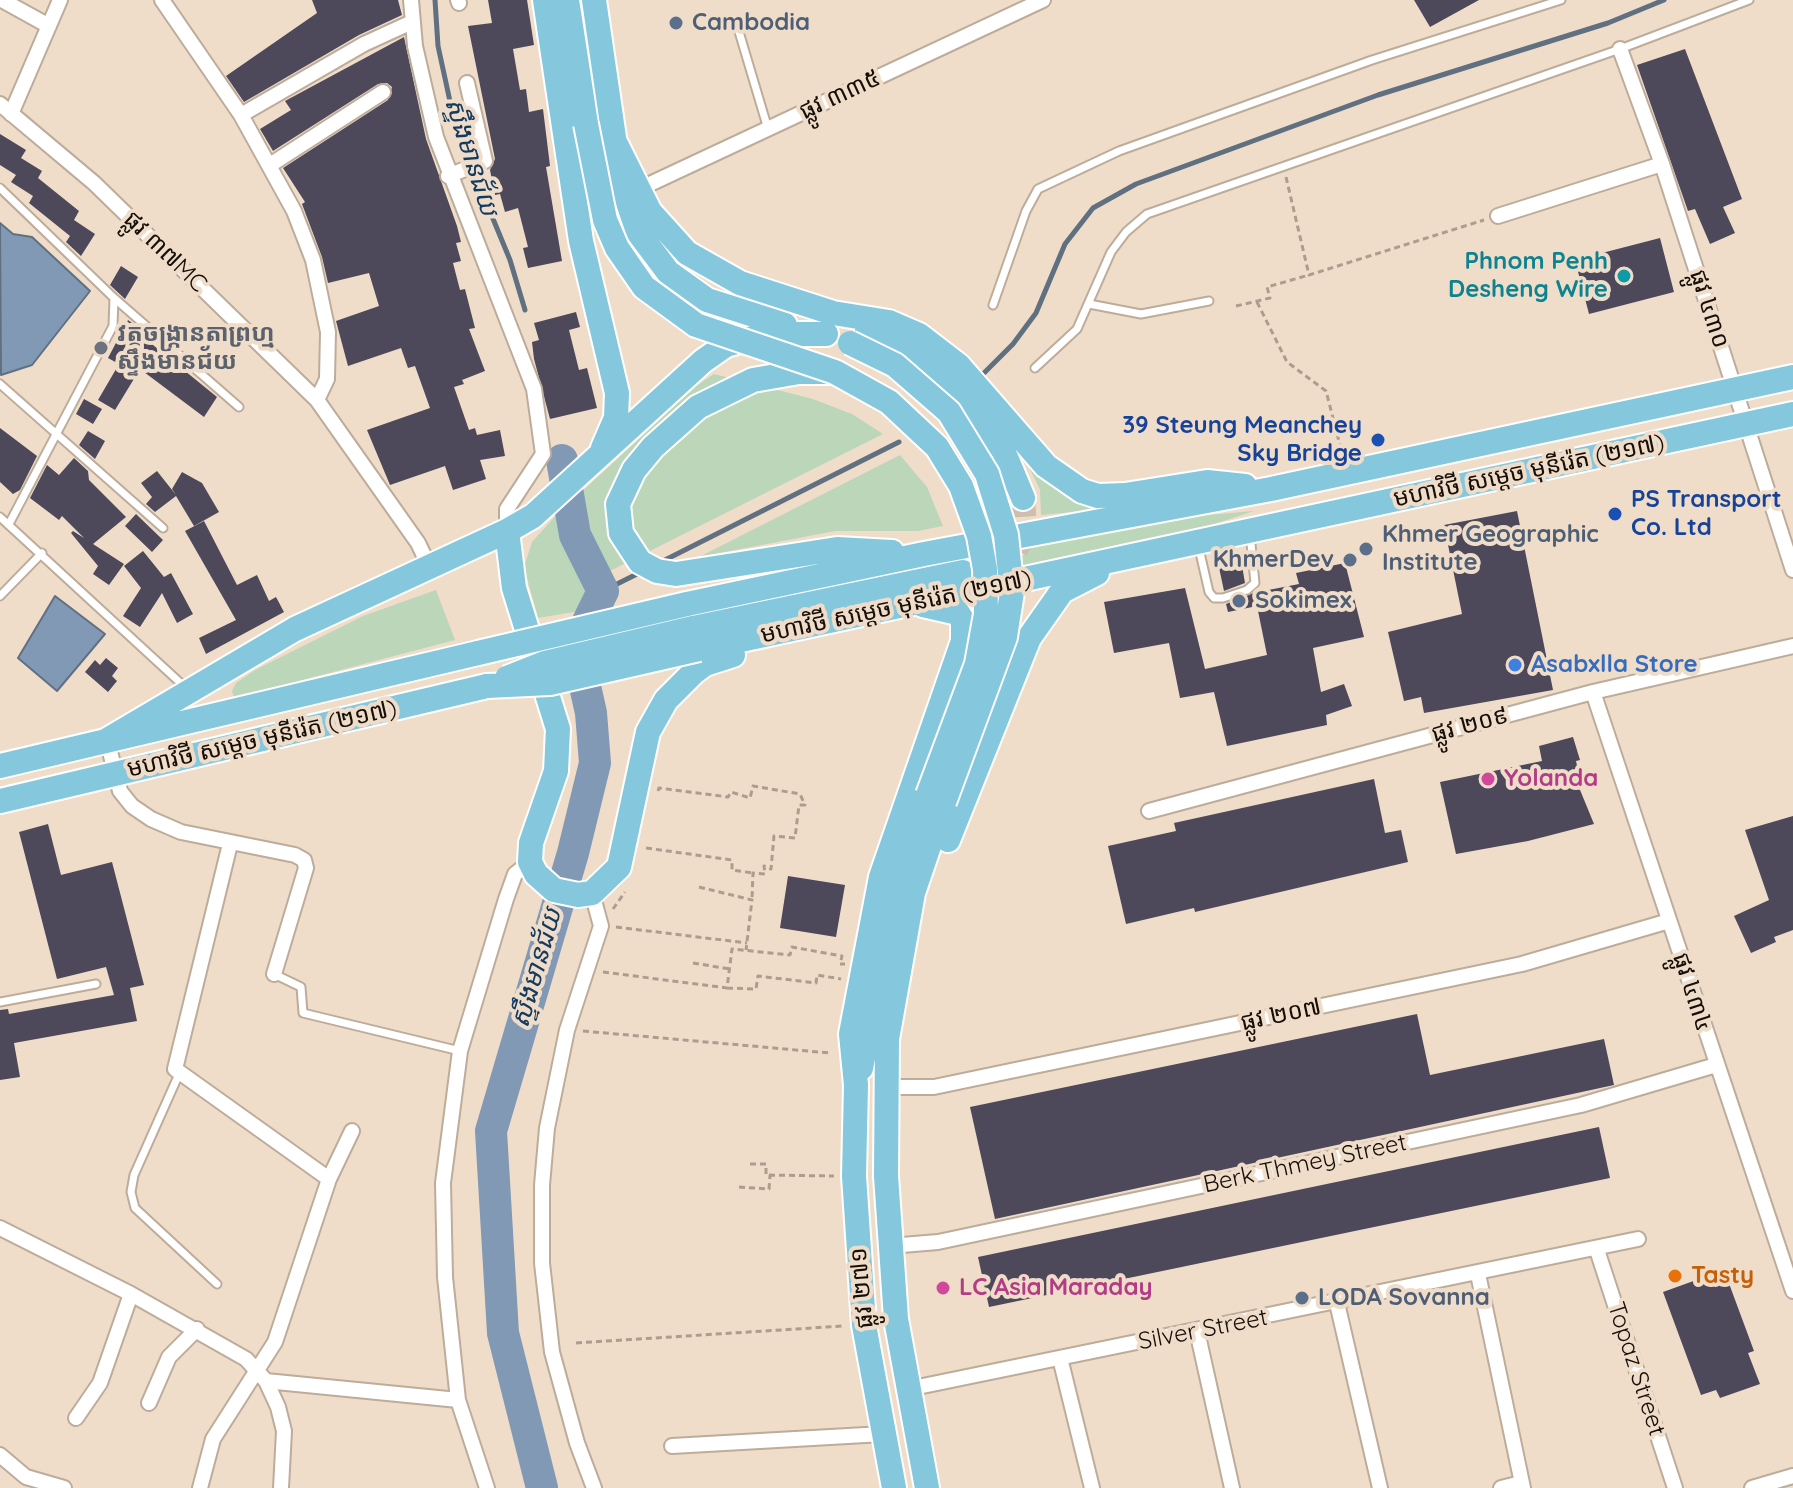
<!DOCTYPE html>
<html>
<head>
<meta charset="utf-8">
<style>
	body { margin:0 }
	canvas { display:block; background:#efddca }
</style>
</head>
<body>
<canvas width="1793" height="1488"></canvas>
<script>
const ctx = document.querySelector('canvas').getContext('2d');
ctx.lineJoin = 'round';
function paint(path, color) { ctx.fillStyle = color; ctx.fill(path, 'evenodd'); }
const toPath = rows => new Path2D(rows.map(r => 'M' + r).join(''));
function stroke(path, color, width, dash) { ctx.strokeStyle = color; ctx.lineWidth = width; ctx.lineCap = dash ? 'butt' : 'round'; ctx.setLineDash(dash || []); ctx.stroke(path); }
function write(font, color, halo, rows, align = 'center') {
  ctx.font = font + ' Quicksand,"Noto Sans Khmer",sans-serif'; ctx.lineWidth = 8; ctx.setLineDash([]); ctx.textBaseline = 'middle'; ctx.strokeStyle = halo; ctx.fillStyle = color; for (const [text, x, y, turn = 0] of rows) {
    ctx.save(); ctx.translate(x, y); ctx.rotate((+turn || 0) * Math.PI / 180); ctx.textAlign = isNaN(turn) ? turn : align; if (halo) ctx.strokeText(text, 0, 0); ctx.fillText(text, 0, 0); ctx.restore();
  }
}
paint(toPath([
	[714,374,813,399,852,414,883,434,602,575,582,526,576,497,696,386],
	[900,455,927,487,943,526,918,531,835,531,699,557],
	[1028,465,1077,502,1115,508,1041,515,1040,490],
	[1254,511,1175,537,1017,572,1016,565,1032,543,1172,518],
	[558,513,562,540,589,593,580,611,538,618,524,567,532,542],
	[436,590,455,640,234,698,232,691,236,683,255,670,363,616]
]), '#bcd6ba');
const water = toPath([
	[0,223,13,234,32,237,90,291,32,365,1,375,0,223],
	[55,596,105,634,57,691,18,658,55,596]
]);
paint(water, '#8199b4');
stroke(water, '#617081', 2);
stroke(toPath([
	[435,0,438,46,456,129,510,260,525,310],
	[983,374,1013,344,1036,313,1065,244,1093,208,1136,184,1378,95,1608,23,1664,0],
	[661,562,899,442],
	[603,591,641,572]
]), '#617081', 5);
stroke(toPath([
	[542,1488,503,1333,491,1131,573,853,595,763,591,713,576,646,603,591,575,535,562,460]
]), '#8199b4', 32);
paint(toPath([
	[312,0,398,0,402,15,359,35,244,102,226,76,317,13],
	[488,0,527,0,534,45,513,49,520,90,526,89,529,112,543,109,550,166,546,167,562,261,528,268,523,248,528,247,518,208,505,212,500,194,495,195,490,170,495,159,468,26,492,23],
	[1414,0,1479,0,1430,27],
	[404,37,426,139,457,226,461,242,456,243,461,261,453,263,460,290,465,289,475,328,469,329,485,371,462,380,464,384,454,387,469,430,475,428,477,435,500,430,505,456,480,460,486,479,453,490,445,466,390,485,367,430,430,408,415,366,408,368,401,348,348,366,336,321,379,306,369,273,328,283,322,257,302,204,305,202,283,168,388,100,392,87,387,83,378,84,273,151,260,129,291,110,285,101],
	[1685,49,1742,199,1723,207,1735,233,1710,244,1695,209,1688,211,1637,65],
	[0,134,26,150,21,158,42,171,38,178,79,211,74,220,95,234,81,256,66,242,70,236,29,203,33,196,11,182,16,175,0,165],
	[1660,238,1674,292,1589,314,1575,260],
	[121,266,138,277,125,299,110,285],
	[576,312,580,327,569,330,579,370,587,368,597,408,550,419,534,359,532,342,539,340,534,323],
	[128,320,144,332,142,336,217,397,204,417,140,369,115,410,98,400,119,364,108,358],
	[84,399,102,409,93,424,76,414],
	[0,428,37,456,20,490,13,494,0,482],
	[88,431,105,441,95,459,79,445],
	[74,458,88,471,89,480,126,517,93,544,124,564,109,585,93,574,98,566,71,533,73,531,84,538,62,516,59,520,30,498,47,465,59,475],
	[157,471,176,495,172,489,182,472,202,483,219,512,194,526,176,496,155,512,146,504,152,497,141,483],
	[1517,511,1553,690,1424,713,1421,697,1404,701,1388,632,1462,614,1444,525],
	[136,514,163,540,152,552,125,526],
	[204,521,237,585,257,575,269,601,276,597,284,612,206,654,199,638,236,620,185,531],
	[143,551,164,577,171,573,193,614,177,623,162,593,140,627,123,616,141,588,124,566],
	[1240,554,1245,583,1224,591,1217,558],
	[1345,563,1364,637,1313,648,1321,692,1344,684,1352,706,1326,715,1327,725,1227,746,1214,692,1180,698,1169,643,1114,653,1104,602,1185,588,1205,669,1267,655,1257,606,1228,612,1226,604,1253,593,1299,584,1296,573],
	[106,658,118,668,112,676,117,681,108,692,85,672,95,660,100,665],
	[1573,737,1580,760,1576,761,1581,784,1578,785,1594,824,1528,841,1456,854,1440,782,1542,761,1539,746],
	[1374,779,1385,833,1401,830,1408,862,1195,912,1194,908,1126,924,1108,846,1176,831,1174,823],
	[1793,816,1793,930,1774,937,1776,942,1751,953,1734,916,1769,900,1745,830],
	[48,824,61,875,112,862,144,985,130,988,137,1021,14,1043,20,1077,0,1080,0,1010,8,1009,9,1014,114,995,106,967,57,979,19,832],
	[788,876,845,885,836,937,780,928],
	[1417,1014,1430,1075,1604,1039,1614,1085,995,1219,970,1107],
	[1599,1127,1610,1178,989,1307,978,1257],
	[1724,1270,1754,1351,1748,1353,1760,1384,1720,1398,1716,1390,1701,1395,1663,1292]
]), '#4d485a');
stroke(toPath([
	[1016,551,1025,528,1023,498]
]), '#cebead', 24, [24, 12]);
const service = toPath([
	[737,25,768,129],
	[0,188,114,298,113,326,9,524],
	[114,298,239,407],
	[1089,304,1141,314,1209,301],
	[993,305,1026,211,1038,189,1119,151,1372,60,1561,0],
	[1035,368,1077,329,1111,252,1126,232,1147,214,1620,49,1749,0],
	[0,384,163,528],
	[0,517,187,689],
	[1198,544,1209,592,1214,598,1223,598,1247,590,1255,583,1250,534],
	[0,596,42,553],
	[274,974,301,987,303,1013,460,1051],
	[0,1002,96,984],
	[179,1074,134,1175,131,1192,135,1208,217,1284]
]);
const minor = toPath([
	[2,0,49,26],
	[162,0,241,115,294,211,313,260,328,332,327,379,317,400],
	[411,0,415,46,436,137,534,389,543,454,507,509,507,531],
	[458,0,459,3],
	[1620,49,1662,164,1793,570],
	[0,104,94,183,317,400,418,543,429,566],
	[11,114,60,0],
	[241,115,364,44,412,22],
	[270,165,383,92],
	[448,176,485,161,467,83],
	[637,190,1043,0],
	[1498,216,1662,164],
	[1593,692,1793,1291],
	[107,740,120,791,132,806,151,819,181,832,295,855,304,860,306,868,274,974],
	[1149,811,1593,692,1793,646],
	[230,844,175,1069,329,1179],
	[592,893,601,926,567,1030,547,1128,542,1185,542,1263,552,1352,577,1443,594,1488],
	[889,1087,934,1087,1522,964,1669,921],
	[0,1228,131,1294,246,1359,266,1381,278,1407,284,1431,281,1488],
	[890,1246,938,1242,1581,1105,1716,1065],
	[1597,1250,1675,1488],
	[1478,1274,1523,1488],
	[1337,1303,1380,1488],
	[1197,1331,1232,1488],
	[1060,1358,1092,1488],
	[266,1381,458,1400],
	[908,1389,1638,1239],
	[149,1403,169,1357,197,1329],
	[76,1418,100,1383,131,1294],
	[672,1446,883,1434],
	[0,1455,26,1477,64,1488],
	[200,1488,213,1439,275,1342,329,1179,352,1131],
	[487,1488,458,1400,445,1277,443,1183,460,1051,506,899,515,874,530,862],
	[1501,1488,1521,1483],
	[1752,1488,1793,1476]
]);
const primary = toPath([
	[545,0,581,241,617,393,616,418,603,448],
	[567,0,586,124],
	[594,0,620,179,638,232,668,272,707,300,785,325],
	[614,140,650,212,687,253,740,283,833,313,889,322,919,335,958,365,1046,466,1082,491,1098,496,1125,495,1207,482,1245,486],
	[867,328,921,359,948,381,1003,450,1023,498],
	[828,372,799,372,753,380,698,407,653,447,634,470,618,504,621,533,640,562,657,571,676,574,837,549,892,552],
	[507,531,514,588,558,729,556,771,531,843,530,862,536,874,554,890,578,895,592,893,619,867,648,732,666,700,694,672,705,664,733,655],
	[687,604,924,554,1271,489,1793,377],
	[693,628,963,572],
	[699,649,1793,414],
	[107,740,295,629,507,531,533,516,703,361,726,345,768,334,826,334],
	[0,766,478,653],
	[0,801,487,686],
	[948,840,1029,638,1062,591,1097,573],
	[861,1068,896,887,928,795],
	[894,1488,864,1325,854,1176,856,1085,851,1034,881,877,963,641,963,621,958,613,923,605],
	[927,1488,896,1319,886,1176,887,1039,913,893,944,802]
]);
stroke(service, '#beac9b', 11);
stroke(minor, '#beac9b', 18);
stroke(primary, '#fff', 28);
stroke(toPath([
	[1286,177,1309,275,1484,220],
	[1257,302,1287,362,1326,391,1342,453],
	[1236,306,1270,298,1267,287,1309,275],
	[658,791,659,788,728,797,731,792,750,798,753,786,800,794,805,805,799,805,795,838,774,836,771,869,764,866,765,874,753,873,752,900],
	[646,848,732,860,732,870,753,873],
	[699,887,752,900,746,950],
	[613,909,625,892],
	[616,927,747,943],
	[693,963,730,969],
	[603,972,727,988,732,949,790,955,792,947,842,956,840,964,845,964],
	[727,988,756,989,758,976,816,983,817,975,841,979],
	[583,1031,830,1053],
	[750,1164,766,1164,766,1175,834,1176],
	[739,1187,769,1189,770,1175],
	[576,1343,843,1326]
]), '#ac9d8e', 3, [6, 4]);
stroke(service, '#fff', 7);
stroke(minor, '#fff', 14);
stroke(primary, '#85c8dd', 24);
const primaryBridge = toPath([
	[586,124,605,220,617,248,644,287,696,325,835,372,889,402,937,447,961,486,979,536,985,569,986,614,977,664,928,795],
	[850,343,895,365,949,412,987,474,1006,535,1012,592,1005,637,944,802],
	[478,653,687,604],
	[507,678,545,663,693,628],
	[487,686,550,683,699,649]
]);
stroke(primaryBridge, '#fff', 28, []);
stroke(primaryBridge, '#85c8dd', 24);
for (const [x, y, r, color] of [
	[676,23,8,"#5c6f8a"],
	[1624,276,8,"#0f9aa8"],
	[101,348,8,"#6b7280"],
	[1378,440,8,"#1a4fb4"],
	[1615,514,8,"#1a4fb4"],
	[1366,549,8,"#5c6f8a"],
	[1350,560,8,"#5c6f8a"],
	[1239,601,8,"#5c6f8a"],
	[1515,665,8,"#3f7fe0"],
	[1488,779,8,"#d1479c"],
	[1675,1276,8,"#e8710a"],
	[943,1288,8,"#d1479c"],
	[1302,1298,8,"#5c6f8a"]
]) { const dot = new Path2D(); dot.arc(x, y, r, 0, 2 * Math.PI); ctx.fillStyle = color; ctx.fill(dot); stroke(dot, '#efddca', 3); }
write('bold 24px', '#4e5e75', '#efddca', [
	["Cambodia",692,23],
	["Khmer Geographic",1382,535],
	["Institute",1382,563],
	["KhmerDev",1334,560,"right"],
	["Sokimex",1255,601],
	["LODA Sovanna",1318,1298]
], 'left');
write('24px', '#160f09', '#efddca', [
	["ផ្លូវ ៣៣៥",840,95,-25],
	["ផ្លូវ ៣៧MC",165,252,44],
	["ផ្លូវ ៤៣០",1709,309,72],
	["មហាវិថី សម្តេច មុនីរ៉េត (២១៧)",1529,471,-12],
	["មហាវិថី សម្តេច មុនីរ៉េត (២១៧)",896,607,-12],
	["ផ្លូវ ២០៩",1470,725,-15],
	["មហាវិថី សម្តេច មុនីរ៉េត (២១៧)",262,739,-13],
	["ផ្លូវ ៤៣៤",1692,992,72],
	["ផ្លូវ ២០៧",1281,1015,-12],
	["Berk Thmey Street",1305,1164,-12],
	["ផ្លូវ ២៧១",862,1288,-95],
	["Silver Street",1203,1330,-11],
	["Topaz Street",1636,1369,72]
]);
write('bold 24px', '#0d838f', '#efddca', [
	["Phnom Penh",1608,262],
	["Desheng Wire",1608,290]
], 'right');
write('bold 24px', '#5b616d', '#efddca', [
	["វត្តចង្ក្រានតាព្រហ្ម",117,334],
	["ស្ទឹងមានជ័យ",117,362]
], 'left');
write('bold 24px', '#164399', '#efddca', [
	["39 Steung Meanchey",1362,426],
	["Sky Bridge",1362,454],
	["PS Transport",1631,500,"left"],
	["Co. Ltd",1631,528,"left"]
], 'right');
write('bold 24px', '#366cbe', '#efddca', [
	["Asabxlla Store",1531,665]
], 'left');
write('bold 24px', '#b23c85', '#efddca', [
	["Yolanda",1504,779],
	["LC Asia Maraday",959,1288]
], 'left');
write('bold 24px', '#c56008', '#efddca', [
	["Tasty",1691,1276]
], 'left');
write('italic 26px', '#153a60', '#efddca', [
	["ស្ទឹងមានជ័យ",471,157,72],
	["ស្ទឹងមានជ័យ",537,968,-74]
]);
</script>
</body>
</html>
